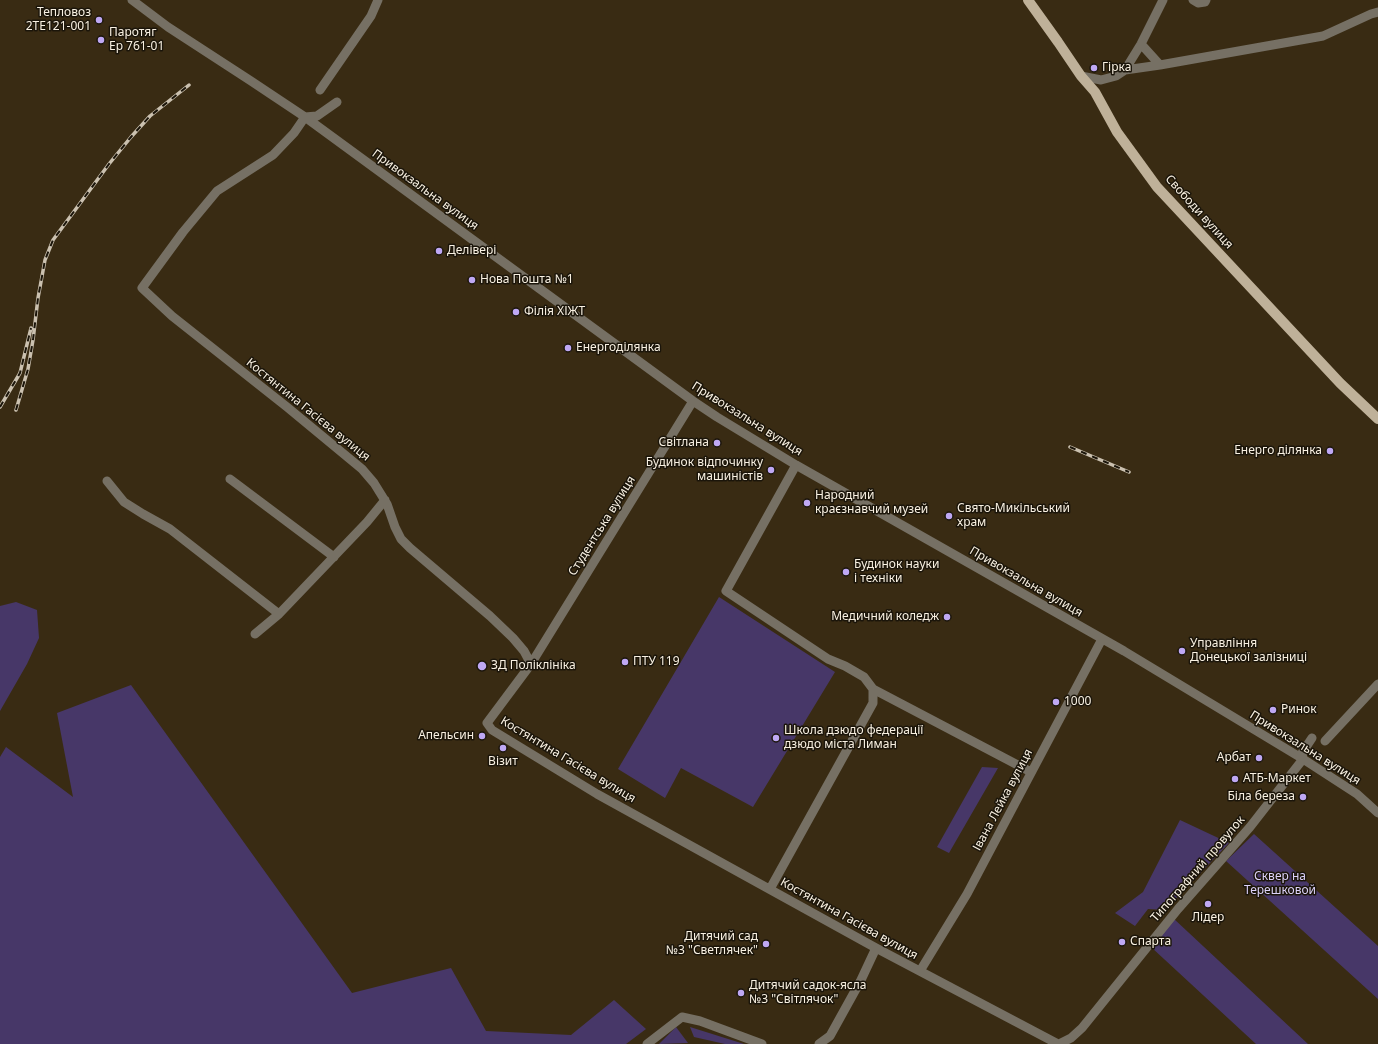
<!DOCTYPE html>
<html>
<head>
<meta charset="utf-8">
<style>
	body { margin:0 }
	canvas { display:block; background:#392b13 }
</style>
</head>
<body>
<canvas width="1378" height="1044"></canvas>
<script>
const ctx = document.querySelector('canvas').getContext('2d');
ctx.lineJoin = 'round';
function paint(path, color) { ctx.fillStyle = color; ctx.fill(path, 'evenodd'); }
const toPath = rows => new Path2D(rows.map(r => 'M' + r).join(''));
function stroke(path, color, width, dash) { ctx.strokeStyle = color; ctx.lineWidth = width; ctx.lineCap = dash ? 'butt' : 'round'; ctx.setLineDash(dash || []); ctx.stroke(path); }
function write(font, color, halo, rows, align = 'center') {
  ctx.font = font + ' "Noto Sans",sans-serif'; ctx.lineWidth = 3; ctx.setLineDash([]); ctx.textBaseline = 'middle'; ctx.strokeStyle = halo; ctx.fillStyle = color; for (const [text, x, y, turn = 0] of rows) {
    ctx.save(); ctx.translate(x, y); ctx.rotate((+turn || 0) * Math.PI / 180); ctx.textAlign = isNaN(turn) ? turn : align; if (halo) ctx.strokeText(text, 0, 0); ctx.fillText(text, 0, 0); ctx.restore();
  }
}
paint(toPath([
	[719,597,835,672,753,807,681,768,665,798,618,769],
	[16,602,37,610,39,638,27,664,0,711,0,606],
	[131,685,352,993,451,968,486,1031,571,1035,614,1000,646,1029,626,1044,0,1044,0,757,6,747,73,797,57,713],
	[982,767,998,768,949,853,937,847],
	[1180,820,1229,843,1165,910,1148,909,1135,926,1115,913,1143,892],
	[1254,834,1378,946,1378,999,1226,861],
	[1173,918,1308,1044,1256,1044,1151,947],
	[676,1027,688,1043,659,1044],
	[690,1027,744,1044,725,1044,694,1037]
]), '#473768');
stroke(toPath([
	[132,0,168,27,251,81,305,117,693,401,717,417,796,465,1124,651,1303,759,1357,794,1378,813],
	[1193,0,1198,3,1205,2,1206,0],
	[1141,44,1160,65],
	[1125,70,1141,44,1163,0],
	[1081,76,1101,80,1116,76,1125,70,1160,65,1323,36,1371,14,1378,12],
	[320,90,371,16,378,0],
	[337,102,317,116,305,117,294,133,273,155,217,191,183,232,142,288,172,316,287,407,362,469,374,483,387,504,395,527,401,539,410,548,490,616,513,638,524,651,531,664,487,723,492,730,597,794,876,948,1058,1044],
	[796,465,726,591,828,659,845,666,864,677,873,689,1031,772],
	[230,479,334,557],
	[107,481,124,502,143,514,170,529,279,614],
	[255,634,279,614,367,522,385,500],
	[531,664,693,401],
	[1325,741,1378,684],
	[770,889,873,703,873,689],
	[920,971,967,894,1102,639],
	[647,1044,682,1017,700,1021,762,1044],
	[819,1044,830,1036,861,980,876,948],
	[1059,1044,1071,1038,1082,1028,1178,909,1250,827,1303,759,1302,753,1312,738]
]), '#767064', 9);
stroke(toPath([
	[1028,0,1058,42,1081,76,1095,92,1117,132,1157,187,1340,383,1378,419]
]), '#bfb199', 10);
const rail = toPath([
	[0,407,20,373,31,328],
	[16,410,28,369,33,340,38,298,45,260,53,240,109,164,131,137,150,116,189,85],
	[1070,447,1129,472]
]);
stroke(rail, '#cbc1b0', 3.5);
stroke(rail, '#1b150a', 2, [6]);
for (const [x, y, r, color] of [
	[99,20,4,"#bfa8f4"],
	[101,40,4,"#bfa8f4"],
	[1094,68,4,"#bfa8f4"],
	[439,251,4,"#bfa8f4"],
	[472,280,4,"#bfa8f4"],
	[516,312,4,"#bfa8f4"],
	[568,348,4,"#bfa8f4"],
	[717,443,4,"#bfa8f4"],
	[1330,451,4,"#bfa8f4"],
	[771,470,4,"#bfa8f4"],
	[807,503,4,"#bfa8f4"],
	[949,516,4,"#bfa8f4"],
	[846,572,4,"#bfa8f4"],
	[947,617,4,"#bfa8f4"],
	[1182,651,4,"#bfa8f4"],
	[625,662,4,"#bfa8f4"],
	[482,666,5,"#bfa8f4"],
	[1056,702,4,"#bfa8f4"],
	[1273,710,4,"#bfa8f4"],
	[482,736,4,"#bfa8f4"],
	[776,738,4,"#bfa8f4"],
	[503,748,4,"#bfa8f4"],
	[1259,758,4,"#bfa8f4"],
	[1235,779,4,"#bfa8f4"],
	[1303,797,4,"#bfa8f4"],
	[1208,904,4,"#bfa8f4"],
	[1122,942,4,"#bfa8f4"],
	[766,944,4,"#bfa8f4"],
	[741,993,4,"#bfa8f4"]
]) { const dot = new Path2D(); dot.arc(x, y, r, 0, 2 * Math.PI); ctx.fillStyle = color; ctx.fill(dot); stroke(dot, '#1b150a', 1.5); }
write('12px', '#f9f1e2', '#1b150a', [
	["Тепловоз",91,13,"right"],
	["2ТЕ121-001",91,27,"right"],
	["Паротяг",109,33],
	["Ер 761-01",109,47],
	["Гірка",1102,68],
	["Делівері",447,251],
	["Нова Пошта №1",480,280],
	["Філія ХІЖТ",524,312],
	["Енергоділянка",576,348],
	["Світлана",709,443,"right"],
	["Енерго ділянка",1322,451,"right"],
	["Будинок відпочинку",763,463,"right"],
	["машиністів",763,477,"right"],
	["Народний",815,496],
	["краєзнавчий музей",815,510],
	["Свято-Микільський",957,509],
	["храм",957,523],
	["Будинок науки",854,565],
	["і техніки",854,579],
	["Медичний коледж",939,617,"right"],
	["Управління",1190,644],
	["Донецької залізниці",1190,658],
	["ПТУ 119",633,662],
	["ЗД Поліклініка",491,666],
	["1000",1064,702],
	["Ринок",1281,710],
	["Школа дзюдо федерації",784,731],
	["дзюдо міста Лиман",784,745],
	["Апельсин",474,736,"right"],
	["Арбат",1251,758,"right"],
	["Візит",503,762,"center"],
	["АТБ-Маркет",1243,779],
	["Біла береза",1295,797,"right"],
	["Лідер",1208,918,"center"],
	["Дитячий сад",758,937,"right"],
	["№3 \"Светлячек\"",758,951,"right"],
	["Спарта",1130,942],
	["Дитячий садок-ясла",749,986],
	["№3 \"Світлячок\"",749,1000]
], 'left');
write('12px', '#f9f1e2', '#1b150a', [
	["Привокзальна вулиця",425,190,36],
	["Свободи вулиця",1199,212,48],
	["Костянтина Гасієва вулиця",308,410,39],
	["Привокзальна вулиця",747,419,32],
	["Студентська вулиця",602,526,-58],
	["Привокзальна вулиця",1026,582,30],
	["Привокзальна вулиця",1305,748,32],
	["Костянтина Гасієва вулиця",568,760,31],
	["Івана Лейка вулиця",1003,800,-62],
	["Типографний провулок",1198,869,-49],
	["Костянтина Гасієва вулиця",849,919,29]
]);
write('12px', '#ddd2f9', '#1b150a', [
	["Сквер на",1280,877],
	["Терешковой",1280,891]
]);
</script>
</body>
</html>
